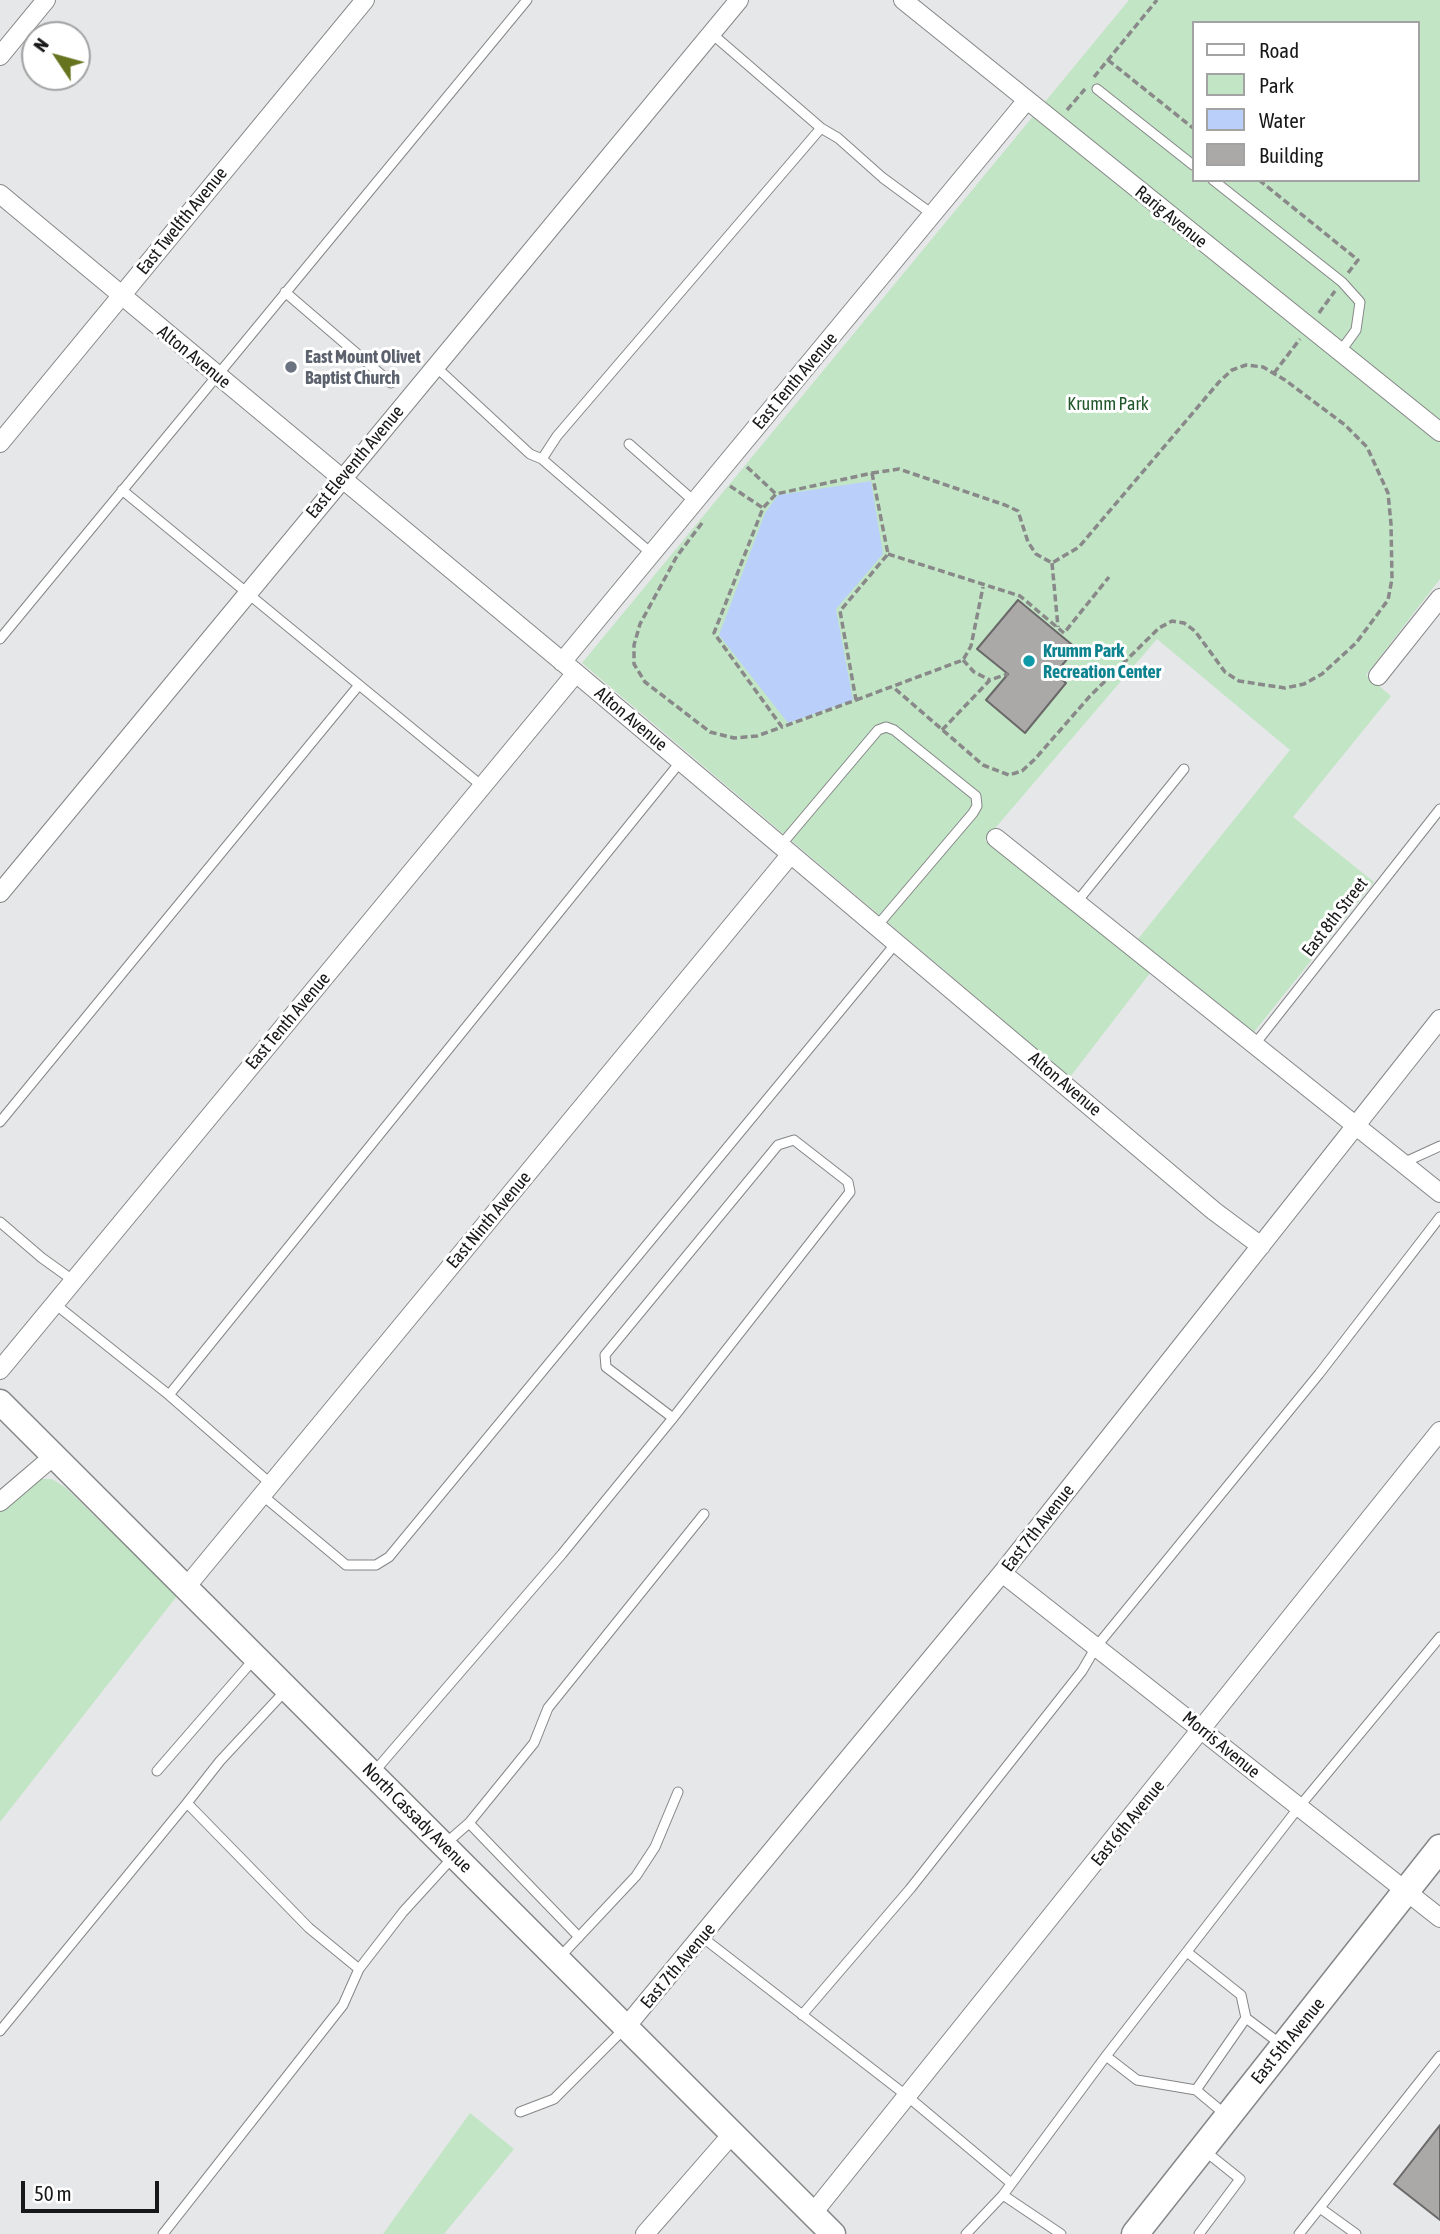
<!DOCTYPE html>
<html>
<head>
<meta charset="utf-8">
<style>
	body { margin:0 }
	#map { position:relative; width:1440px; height:2234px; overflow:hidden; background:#e6e7e8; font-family:"Asap Condensed",sans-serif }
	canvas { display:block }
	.legend { position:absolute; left:1192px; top:21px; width:228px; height:161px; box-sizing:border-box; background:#fff; border:2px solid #a3a3a3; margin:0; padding:9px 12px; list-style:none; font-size:21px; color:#181818 }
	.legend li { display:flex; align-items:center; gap:14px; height:35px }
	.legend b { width:35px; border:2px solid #a3a3a3 }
	.north { position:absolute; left:21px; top:21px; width:70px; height:70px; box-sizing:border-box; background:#fff; border:2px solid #a3a3a3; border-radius:50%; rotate:306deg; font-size:19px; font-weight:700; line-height:28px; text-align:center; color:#181818 }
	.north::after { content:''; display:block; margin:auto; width:24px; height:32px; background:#67741f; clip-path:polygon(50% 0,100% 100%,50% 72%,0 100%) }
	.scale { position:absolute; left:21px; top:2181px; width:138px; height:32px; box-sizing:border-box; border:4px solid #181818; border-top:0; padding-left:9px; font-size:21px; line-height:24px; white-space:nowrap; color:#181818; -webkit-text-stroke:5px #fff; paint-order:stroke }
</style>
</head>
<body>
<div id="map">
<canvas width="1440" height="2234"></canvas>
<ul class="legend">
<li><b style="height:9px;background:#fff"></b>Road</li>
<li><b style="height:19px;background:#c2e5c5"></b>Park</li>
<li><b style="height:19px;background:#bad0fa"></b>Water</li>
<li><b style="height:19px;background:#aaa9a8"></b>Building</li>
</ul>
<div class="north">N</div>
<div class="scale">50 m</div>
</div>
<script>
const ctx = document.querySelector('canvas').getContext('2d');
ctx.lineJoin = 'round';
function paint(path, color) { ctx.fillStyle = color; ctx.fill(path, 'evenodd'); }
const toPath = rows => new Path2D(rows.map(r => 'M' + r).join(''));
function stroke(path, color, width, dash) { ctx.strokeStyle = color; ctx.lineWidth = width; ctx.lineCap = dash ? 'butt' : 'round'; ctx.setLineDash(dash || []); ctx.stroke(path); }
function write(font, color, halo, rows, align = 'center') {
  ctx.font = font + ' "Asap Condensed",sans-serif'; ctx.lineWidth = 6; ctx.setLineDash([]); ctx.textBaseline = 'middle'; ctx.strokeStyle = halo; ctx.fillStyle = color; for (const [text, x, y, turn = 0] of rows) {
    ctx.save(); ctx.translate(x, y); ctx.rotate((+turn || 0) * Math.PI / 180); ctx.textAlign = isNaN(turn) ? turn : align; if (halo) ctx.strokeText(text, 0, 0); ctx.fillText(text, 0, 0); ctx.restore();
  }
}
paint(toPath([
	[1129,0,1440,0,1440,579,1366,675,1391,696,1293,817,1374,882,1254,1032,1138,939,1290,750,1157,639,985,840,1150,973,1070,1077,582,663],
	[1193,23,1417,23,1417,180,1193,180],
	[37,1479,52,1479,66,1488,177,1596,0,1822,0,1511],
	[470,2113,514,2149,444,2234,383,2234]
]), '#c2e5c5');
paint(toPath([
	[871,481,883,554,836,609,853,700,788,723,719,635,765,513,778,495]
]), '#bad0fa');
const building = toPath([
	[1018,600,1076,648,1055,674,1066,683,1025,733,986,700,1008,674,977,649,1018,600],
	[1440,2125,1440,2220,1394,2184,1440,2125]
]);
paint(building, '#aaa9a8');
stroke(building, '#6a6868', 2);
const service = toPath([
	[1097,89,1193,165],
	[821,128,838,138,883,178,932,214],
	[1213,180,1342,282,1360,302,1356,330,1340,352],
	[285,292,391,383],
	[435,366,530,454,542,459,557,436,821,128,711,33],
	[629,444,695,502],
	[542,459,652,554],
	[122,490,482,786],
	[0,639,527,0],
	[781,845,878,730,886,727,894,730,976,796,977,806,973,813,877,926],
	[1076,903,1184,769],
	[1255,1044,1440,809],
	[0,1122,359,685],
	[1403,1163,1440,1146],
	[0,1222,42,1258,74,1281],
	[55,1304,169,1395,271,1484],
	[169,1395,681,761],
	[262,1495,346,1565,376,1565,389,1557,897,942],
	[287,1689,220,1761,187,1803,309,1928,359,1969,403,1912,454,1856],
	[157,1771,255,1658],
	[374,1772,562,1554,673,1418,850,1192,848,1182,794,1140,778,1145,605,1355,606,1367,673,1418],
	[469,1823,534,1743,548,1708,704,1514],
	[445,1844,469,1823,579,1937],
	[702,1937,907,2096,1011,2183],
	[1187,1952,1241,1995,1246,2018,1282,2045],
	[559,1958,636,1876,655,1847,678,1792],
	[802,2015,910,1889,1082,1671,1096,1647,1319,1374,1440,1217],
	[0,2031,187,1803],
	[1106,2056,1137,2080,1196,2090],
	[520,2112,554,2099,624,2029],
	[1226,2115,1196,2090,1246,2018],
	[1320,2208,1356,2234],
	[163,2234,343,2005,359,1969],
	[966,2234,1003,2195],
	[1061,2234,1003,2195,1106,2056,1299,1807,1440,1637],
	[1199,2234,1240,2179,1205,2151],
	[1299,2234,1440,2056]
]);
const minor = toPath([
	[903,0,1440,432],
	[0,56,46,0],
	[0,194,576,673,1214,1211,1261,1246],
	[0,443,365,0],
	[562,662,1027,100],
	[1378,676,1440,598],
	[996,838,1440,1193],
	[0,893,739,0],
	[0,1370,576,673],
	[0,1502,55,1455],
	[1002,1573,1440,1918],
	[187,1586,791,854],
	[625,2028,1002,1573,1440,1019],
	[813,2213,1440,1431],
	[645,2234,733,2133]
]);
const secondary = toPath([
	[0,1402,833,2234]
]);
const primary = toPath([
	[1135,2234,1440,1848]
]);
stroke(service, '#858687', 11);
stroke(minor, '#858687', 20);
stroke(secondary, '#858687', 27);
stroke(primary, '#858687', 29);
stroke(toPath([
	[1108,60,1193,128],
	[1094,77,1157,0],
	[1067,110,1085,89],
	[1259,180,1358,260,1348,273],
	[1319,313,1335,291],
	[1274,373,1300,339],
	[747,467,776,494],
	[872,473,899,469,1005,505,1018,511,1028,542,1036,554,1052,563,1079,547,1219,382,1232,370,1246,365,1263,367,1285,380,1345,425,1367,447,1388,493,1391,524,1392,579,1388,600,1356,643,1322,674,1304,684,1285,688,1239,681,1225,672,1195,631,1184,623,1172,621,1159,628,1090,696,1035,759,1022,771,1009,775,983,765,893,687],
	[872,473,888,554,840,611,856,700,782,727,714,633,763,508,776,494,872,473],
	[730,486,763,508],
	[702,523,677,556,640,624,634,645,634,664,645,682,710,732,734,738,757,736,782,727],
	[888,554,1020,596,1064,633,1109,577],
	[1052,563,1058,627],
	[963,660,974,672,990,680],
	[856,700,963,660,971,646,983,587],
	[942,730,990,680,1008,674]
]), '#89898a', 3.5, [7, 3.5]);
stroke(service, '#fff', 9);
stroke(minor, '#fff', 18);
stroke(secondary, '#fff', 24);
stroke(primary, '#fff', 26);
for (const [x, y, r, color] of [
	[291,367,7,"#6b7280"],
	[1029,661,7,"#0f9aa8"]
]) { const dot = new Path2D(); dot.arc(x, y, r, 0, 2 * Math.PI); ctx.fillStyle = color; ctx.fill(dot); stroke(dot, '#fff', 2.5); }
write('18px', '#181818', '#fff', [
	["Rarig Avenue",1171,217,39],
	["East Twelfth Avenue",182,221,-51],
	["Alton Avenue",194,357,39],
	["East Tenth Avenue",795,381,-50],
	["East Eleventh Avenue",355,462,-50],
	["Alton Avenue",631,719,40],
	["East 8th Street",1335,917,-52],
	["East Tenth Avenue",288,1021,-50],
	["Alton Avenue",1065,1084,40],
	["East Ninth Avenue",489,1220,-50],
	["East 7th Avenue",1038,1528,-52],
	["Morris Avenue",1221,1745,39],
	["North Cassady Avenue",417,1818,45],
	["East 6th Avenue",1128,1823,-51],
	["East 7th Avenue",678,1966,-50],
	["East 5th Avenue",1288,2041,-51]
]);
write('bold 18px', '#5b616d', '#fff', [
	["East Mount Olivet",305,357],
	["Baptist Church",305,378]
], 'left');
write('18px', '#20572a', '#fff', [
	["Krumm Park",1108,404]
]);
write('bold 18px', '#0d838f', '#fff', [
	["Krumm Park",1043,651],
	["Recreation Center",1043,672]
], 'left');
</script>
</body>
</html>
